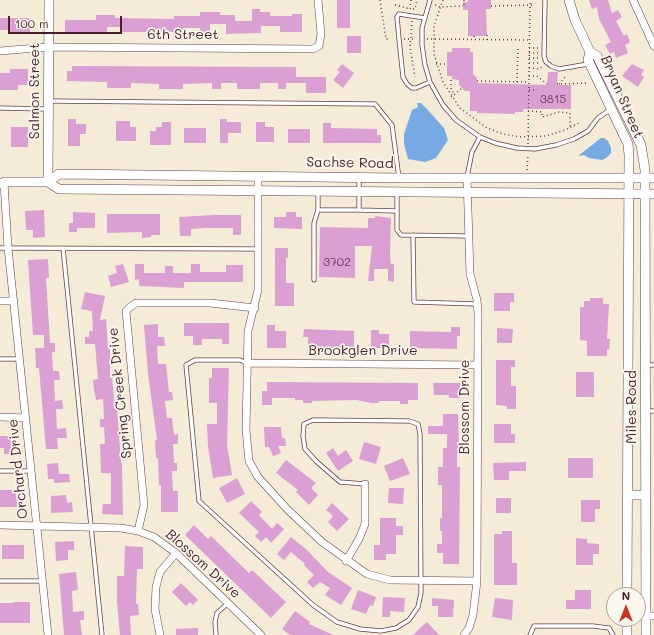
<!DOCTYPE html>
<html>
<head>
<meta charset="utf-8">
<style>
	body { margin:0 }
	#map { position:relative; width:654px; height:635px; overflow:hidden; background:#f4ecd6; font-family:Mali,sans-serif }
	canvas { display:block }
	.north { position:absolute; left:606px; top:587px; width:40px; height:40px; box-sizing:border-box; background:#fbf7ec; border:1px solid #b4a19f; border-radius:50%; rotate:0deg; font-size:11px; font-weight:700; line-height:16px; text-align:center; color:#4a1f2b }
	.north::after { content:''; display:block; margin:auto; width:14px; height:18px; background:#c8321e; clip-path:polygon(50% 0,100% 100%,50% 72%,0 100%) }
	.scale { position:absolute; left:8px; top:16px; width:114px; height:18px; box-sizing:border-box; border:2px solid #4a1f2b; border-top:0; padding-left:5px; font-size:12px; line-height:14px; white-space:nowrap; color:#4a1f2b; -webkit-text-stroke:3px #fbf7ec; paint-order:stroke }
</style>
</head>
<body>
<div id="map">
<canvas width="654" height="635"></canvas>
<div class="north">N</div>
<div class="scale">100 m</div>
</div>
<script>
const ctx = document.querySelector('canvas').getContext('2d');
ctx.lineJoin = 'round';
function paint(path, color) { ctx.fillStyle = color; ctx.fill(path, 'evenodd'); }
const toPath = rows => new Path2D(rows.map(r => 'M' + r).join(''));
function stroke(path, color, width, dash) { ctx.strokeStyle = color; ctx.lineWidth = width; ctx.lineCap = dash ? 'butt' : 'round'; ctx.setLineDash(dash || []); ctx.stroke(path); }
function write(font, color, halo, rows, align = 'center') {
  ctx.font = font + ' Mali,sans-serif'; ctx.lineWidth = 3.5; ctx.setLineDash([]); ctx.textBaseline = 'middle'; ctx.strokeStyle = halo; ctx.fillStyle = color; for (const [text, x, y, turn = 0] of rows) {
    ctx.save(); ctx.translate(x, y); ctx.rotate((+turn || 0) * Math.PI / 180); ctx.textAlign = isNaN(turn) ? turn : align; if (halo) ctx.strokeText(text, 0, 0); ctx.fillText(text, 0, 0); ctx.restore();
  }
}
paint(toPath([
	[417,103,421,103,426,108,444,128,448,140,436,158,425,162,408,159,404,144,404,134,412,110,418,107],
	[601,138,604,138,608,141,611,148,611,153,606,158,602,160,589,158,584,155,578,156]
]), '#77a9e3');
paint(toPath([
	[337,0,350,0,350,28,337,28],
	[468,0,491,0,491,9,486,9,487,36,468,36,468,10,463,10,463,2,468,2],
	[589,0,608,0,612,13,618,10,622,17,616,21,624,36,627,34,630,42,625,45,628,53,616,58,614,52,610,54,605,45,611,42,599,19,597,7,592,9],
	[252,9,260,9,260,12,270,12,270,16,292,16,292,14,302,14,302,32,280,32,280,26,261,26,261,33,226,34,226,24,210,24,210,33,200,33,200,28,185,28,185,32,122,32,122,27,107,27,107,32,65,32,65,20,96,20,96,15,115,15,115,18,174,19,174,16,200,16,200,12,220,12,220,15,235,15,235,21,252,21],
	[0,18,30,18,30,32,8,32,8,30,0,30],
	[347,36,361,36,361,53,347,53],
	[452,48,470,48,470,52,473,52,473,74,477,78,477,83,547,85,548,72,558,72,557,85,571,85,571,109,523,109,523,112,515,112,515,114,477,113,477,111,470,111,470,91,465,91,459,85,459,80,452,79,452,76,447,76,447,52,452,52],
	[342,64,354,73,343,88,333,80,340,72,337,70],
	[632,64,644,70,641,75,644,77,638,87,622,76],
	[72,66,296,67,296,77,326,77,326,93,306,93,306,83,286,83,286,89,278,89,278,83,260,83,260,89,237,89,237,83,221,83,221,89,212,89,212,83,183,84,183,89,159,89,159,84,131,83,131,88,107,88,107,82,67,81,67,71,72,71],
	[10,69,28,69,28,85,18,85,18,90,0,90,0,73,10,73],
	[68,119,76,119,76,124,86,124,86,134,80,134,80,146,68,146],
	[220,119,227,119,227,122,241,122,241,133,228,133,228,143,220,143],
	[116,121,130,121,130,127,136,127,136,141,116,141],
	[162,122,171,122,171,145,150,145,150,131,156,131,156,127,162,127],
	[256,122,265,122,265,127,274,127,274,142,256,142],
	[323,123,331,123,331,128,377,129,377,135,381,135,381,143,323,143],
	[11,127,28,127,28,147,11,147],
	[184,128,206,128,206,143,184,143],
	[288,129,310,129,310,143,288,143],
	[44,210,45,237,33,238,33,230,26,230,25,211],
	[73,212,95,213,95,228,77,228,77,232,69,232,69,223,73,223],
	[286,212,296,212,296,217,302,217,302,229,274,228,274,217,286,217],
	[107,214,160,214,160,235,151,235,151,237,142,238,142,232,107,233],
	[214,215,241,215,241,235,233,235,233,228,205,228,191,229,191,236,180,236,179,217],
	[375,216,391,218,390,255,391,264,394,264,394,282,388,281,388,269,374,269,374,281,368,281,372,246,355,246,355,278,319,277,320,227,368,228,368,218,375,218],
	[275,248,288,248,288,258,286,258,286,283,294,283,294,306,275,306],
	[48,259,49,278,46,278,50,343,55,343,55,352,52,352,53,371,59,371,60,380,54,380,55,401,62,400,63,409,56,409,57,429,66,428,67,438,57,438,58,449,46,449,39,368,36,368,35,348,44,348,44,335,33,335,28,260],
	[123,264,129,282,111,287,108,276,117,273,115,266],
	[135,264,144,264,144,273,165,273,165,266,173,266,173,273,191,273,191,264,200,264,200,272,226,272,226,265,243,265,243,282,184,282,184,288,139,286,139,279,135,280],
	[85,292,105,296,100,320,106,319,108,349,110,348,110,378,112,378,115,407,117,407,121,463,122,463,123,515,102,514,103,504,111,504,111,473,101,473,100,444,105,444,104,427,100,427,100,419,104,419,103,399,96,400,94,390,93,380,98,379,95,344,85,344,85,337,89,337,89,331,93,331,92,311,81,309],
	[494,293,514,293,514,302,510,302,510,311,494,311],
	[590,298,603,298,603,304,609,304,607,339,610,339,609,350,607,349,607,356,587,356,587,341,580,340,580,307,584,307,584,301,590,301],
	[184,323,229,323,229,344,222,344,222,339,202,339,202,345,193,345,193,336,184,336],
	[158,324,158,337,164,337,165,346,157,346,158,364,166,364,169,392,172,392,173,400,165,401,167,418,172,418,174,435,178,434,178,444,173,444,174,463,177,463,177,471,172,471,173,491,178,491,178,512,161,512,161,485,159,485,158,458,156,458,155,440,157,440,148,374,144,325],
	[267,325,275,325,275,331,286,331,286,348,267,348],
	[451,327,460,327,460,336,457,336,457,349,410,348,410,331,451,332],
	[497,328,513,329,512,343,497,343],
	[304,329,354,331,354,348,308,348,308,337,303,337],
	[371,330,379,330,379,334,389,334,389,348,371,348],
	[496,360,515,360,515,367,511,367,511,386,516,386,516,409,507,409,507,406,496,405],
	[212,368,229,368,227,445,232,475,213,478,208,446,207,424,217,424,217,403,209,403,209,378,212,378],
	[576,372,594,372,594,397,576,397],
	[267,382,418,383,418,400,408,400,408,404,400,404,400,401,379,401,379,403,371,403,357,400,312,401,312,403,303,403,303,400,295,400,295,398,272,398,272,405,262,405,262,391,267,391],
	[433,383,460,383,460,398,449,398,449,395,434,395],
	[443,414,458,414,459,454,457,454,457,467,460,467,459,564,443,564,443,553,437,553,437,544,442,544,442,531,440,531,440,518,442,518,442,485,438,485,438,467,443,467,443,448,447,448,447,434,428,434,428,426,443,426],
	[494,424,511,424,511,434,515,434,515,443,494,443],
	[264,427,281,427,282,438,285,438,286,446,278,446,281,453,273,456,269,447,265,447],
	[0,436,11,436,11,454,4,454,4,448,0,448],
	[364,442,381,447,376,464,359,459],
	[333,448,338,456,346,450,353,461,338,471,326,453],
	[403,458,410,474,390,481,384,466],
	[568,458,593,458,593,478,568,478],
	[286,460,316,483,311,488,318,495,309,505,296,492,298,490,276,473],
	[526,462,526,471,509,471,509,480,494,480,493,463],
	[58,463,59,474,69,474,70,482,54,483,54,479,48,479,47,464],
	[237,478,245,494,227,503,219,488],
	[389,488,404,488,403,504,388,503],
	[0,490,16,490,17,507,0,507],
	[66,495,67,503,72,502,73,512,51,513,51,496],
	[496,498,511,498,511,513,496,513],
	[581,500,600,500,600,509,595,509,595,522,581,522],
	[251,501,262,512,259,515,272,529,277,523,284,529,271,543,266,537,261,542,255,536,259,532,239,513],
	[332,503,349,519,337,531,328,522,333,516,326,510],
	[380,518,396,518,396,526,403,526,403,535,396,535,396,554,386,554,386,560,374,560,374,545,380,545],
	[194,525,208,539,211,536,249,573,252,570,286,602,271,618,185,535],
	[502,531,512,531,512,563,517,563,517,585,494,585,494,534,502,534],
	[291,537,307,550,328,572,352,588,341,605,325,595,330,588,320,582,313,588,307,582,314,575,304,565,305,564,291,552,284,560,277,554],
	[576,538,587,539,587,543,599,544,599,554,593,554,593,565,576,565],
	[74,541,74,550,68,550,68,560,56,561,55,542],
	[2,545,24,545,24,559,2,559],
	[125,546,143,547,143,569,137,569,136,604,138,604,139,615,130,616,131,635,120,635,117,602,117,576,124,576],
	[76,572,78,590,72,591,73,612,84,611,84,620,80,620,82,635,64,635,59,574],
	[181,583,198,600,193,605,190,602,186,606,172,592],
	[358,590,376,597,373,606,370,605,366,614,351,609],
	[575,590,591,590,591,609,566,609,566,600,575,600],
	[383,597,405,598,404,612,390,611,390,617,382,617],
	[432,598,454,600,453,617,438,617,438,606,432,606],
	[495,598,513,600,512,620,492,617],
	[13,602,30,602,30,623,0,623,0,603,13,603],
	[295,611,310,622,309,624,333,635,290,635,282,629],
	[427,622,439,635,413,635,420,628],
	[198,628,198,635,176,635,176,629]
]), '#daa0d3');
const lane = toPath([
	[430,0,422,28,422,45,425,65,430,82,443,105,456,120,480,137,495,143,517,148,535,149,556,145,574,139,588,131,598,118,611,109],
	[545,0,544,56,546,62,551,66,559,69,588,64],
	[425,18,399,14,397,17,399,39,403,77,407,84,412,88,416,88,430,82],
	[49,101,375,104,392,125,399,178],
	[0,108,47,109],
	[467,177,472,152,480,137],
	[397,193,397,230,401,235,468,236],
	[318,210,359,210,359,179],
	[359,210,397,211],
	[413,235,414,302,477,304],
	[0,248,258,249],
	[63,248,102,635],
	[314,280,314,223,318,210,318,192],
	[0,359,20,359],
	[247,363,240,360,195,360,186,365,199,501,313,605,337,622,360,629,381,631,396,628,409,620,418,607,421,593,420,434,418,424,409,421,313,420,304,424,303,436,305,449,317,462,340,482,365,484],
	[646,365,654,365],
	[646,411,654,411],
	[0,471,31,471],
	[0,581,42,581],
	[216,635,215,622,217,613,228,603],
	[530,635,534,626,593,626,609,628,613,635]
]);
const street = toPath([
	[633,0,654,46],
	[0,51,49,47,313,49,319,46,321,34,318,0],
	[258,176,258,290,248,331,246,430,249,461,258,477,287,509,322,542,367,574,390,580,477,581],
	[4,182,8,248,48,635],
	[0,301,14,301],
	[247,363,478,365],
	[0,417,26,418],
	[0,525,121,528,138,531,154,537,176,553,261,635],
	[138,531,144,505,126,311,130,307,136,303,210,303,255,308],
	[346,561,359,539,365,524,365,484],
	[647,616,654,616],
	[160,635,155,609,156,587,160,572,176,553],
	[464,635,469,628,473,615,477,581,478,313,477,300,470,274,467,177]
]);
const secondary = toPath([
	[569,0,575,20,590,52,597,56,641,145,645,170,646,635],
	[590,52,588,60,628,144,629,155,627,595],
	[48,182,59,174,399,178,654,178],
	[48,182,49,0],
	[0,184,4,182,48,182,59,189,654,194],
	[627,495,646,495],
	[627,635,627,619]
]);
stroke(lane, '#643e45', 5);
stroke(street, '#643e45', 8);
stroke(secondary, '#643e45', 10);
stroke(toPath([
	[380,0,386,39,388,39],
	[411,0,410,9,415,9,417,0],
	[443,0,434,26,434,54,443,82,460,108,487,128,503,134,520,137,546,136,565,130,579,123],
	[464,0,464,6],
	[395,5,410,9],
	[435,5,440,7,463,6],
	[491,6,533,5],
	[412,21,410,47,415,77],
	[487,35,487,40],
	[474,36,474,40],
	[404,39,416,39],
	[427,39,529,40],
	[529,48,539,48],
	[529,53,539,53],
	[529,58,539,58],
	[529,63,541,63],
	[436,64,447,64],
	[529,68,539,69,542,67],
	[529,76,537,76,547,84],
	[451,80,451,89,454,94],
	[477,81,529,82],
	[517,82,518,47],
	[557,84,589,83],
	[559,84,565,77],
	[529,90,534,90],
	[451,97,462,88],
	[528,111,542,112,542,117,559,112,570,113,570,127],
	[528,144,530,0],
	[527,170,528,155]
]), '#643e45', 1.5, [1, 3]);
stroke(lane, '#fff', 3.5);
stroke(street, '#fff', 7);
stroke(secondary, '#fff', 9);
write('12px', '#6e3f55', null, [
	["3815",553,99],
	["3702",337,262]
]);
write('14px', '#4a1f2b', '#fbf7ec', [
	["6th Street",183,35],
	["Salmon Street",35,91,-90],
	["Bryan Street",622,97,67],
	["Sachse Road",350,163,1],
	["Brookglen Drive",363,351],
	["Spring Creek Drive",120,393,-96],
	["Blossom Drive",465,407,-90],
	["Miles Road",632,407,-90],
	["Orchard Drive",18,469,-96],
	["Blossom Drive",203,564,42]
]);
</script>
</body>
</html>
